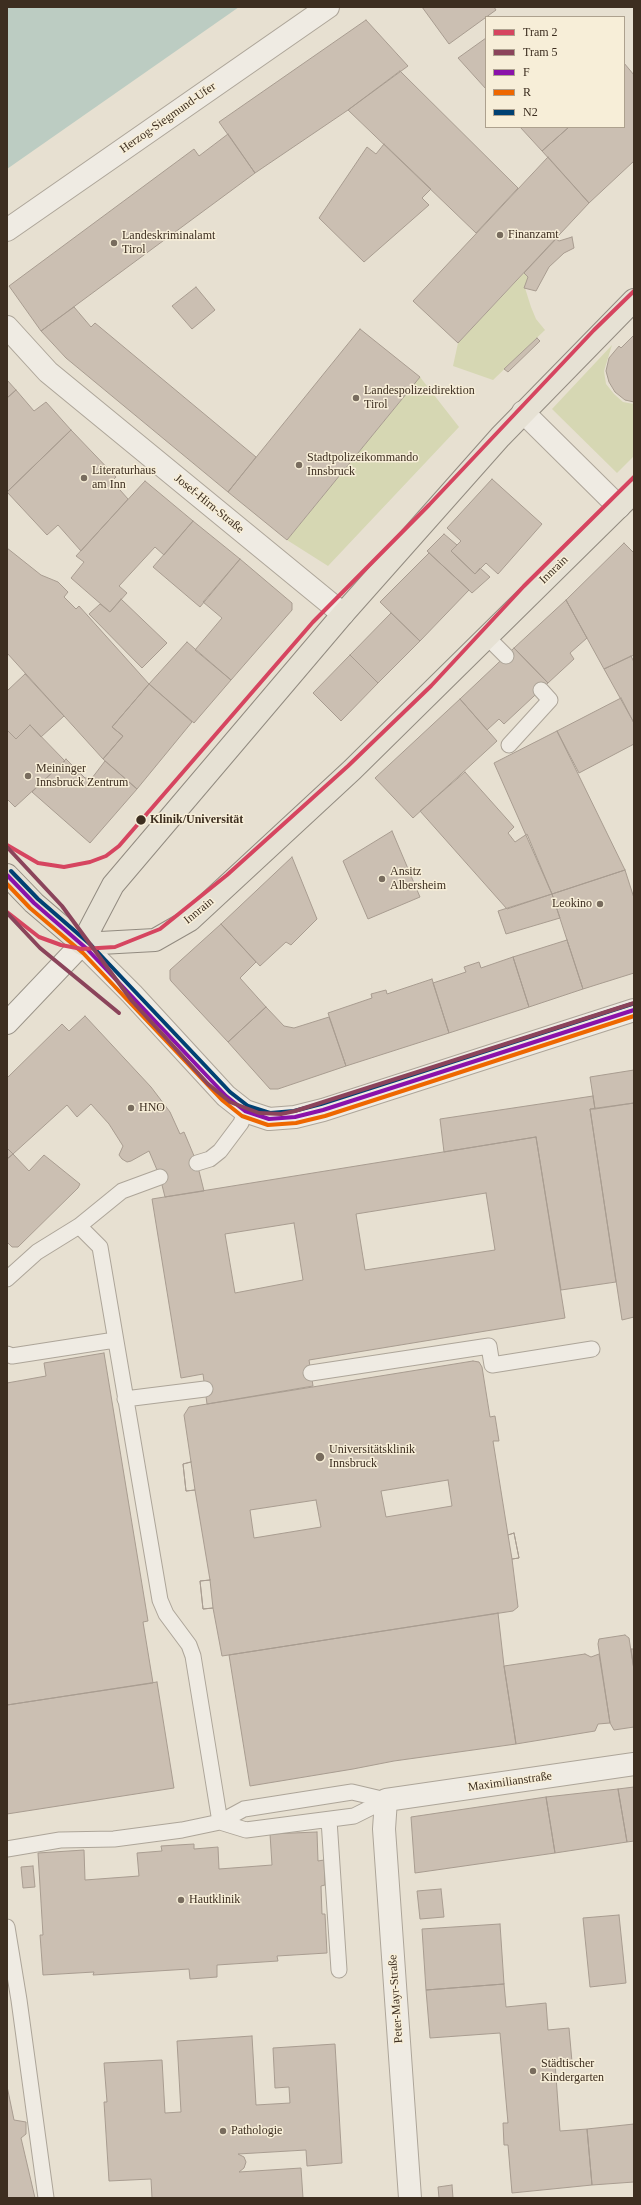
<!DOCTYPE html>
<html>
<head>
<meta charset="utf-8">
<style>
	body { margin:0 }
	#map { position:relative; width:641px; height:2205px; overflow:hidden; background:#e7e0d1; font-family:Georgia,serif }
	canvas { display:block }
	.frame { position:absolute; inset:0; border:8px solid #3d2e20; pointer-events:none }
	.legend { position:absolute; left:485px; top:16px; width:140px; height:112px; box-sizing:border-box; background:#f7eed8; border:1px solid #ada18e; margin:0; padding:5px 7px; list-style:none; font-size:12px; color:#3d2e20 }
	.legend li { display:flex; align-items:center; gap:8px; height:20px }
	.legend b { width:20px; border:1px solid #ada18e }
</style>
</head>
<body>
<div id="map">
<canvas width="641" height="2205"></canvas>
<div class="frame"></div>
<ul class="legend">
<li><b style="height:5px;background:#d64560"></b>Tram 2</li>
<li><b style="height:5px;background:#8b445b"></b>Tram 5</li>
<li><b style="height:5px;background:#8a12aa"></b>F</li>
<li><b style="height:5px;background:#ee6700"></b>R</li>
<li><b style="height:5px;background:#004173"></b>N2</li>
</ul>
</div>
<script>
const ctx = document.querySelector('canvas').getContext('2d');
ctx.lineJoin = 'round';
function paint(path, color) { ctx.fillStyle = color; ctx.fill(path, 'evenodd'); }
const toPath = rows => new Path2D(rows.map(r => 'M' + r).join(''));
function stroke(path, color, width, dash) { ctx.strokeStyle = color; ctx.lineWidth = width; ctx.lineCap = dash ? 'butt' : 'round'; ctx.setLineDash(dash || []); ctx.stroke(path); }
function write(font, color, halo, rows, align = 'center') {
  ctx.font = font + ' Georgia,serif'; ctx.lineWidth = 3; ctx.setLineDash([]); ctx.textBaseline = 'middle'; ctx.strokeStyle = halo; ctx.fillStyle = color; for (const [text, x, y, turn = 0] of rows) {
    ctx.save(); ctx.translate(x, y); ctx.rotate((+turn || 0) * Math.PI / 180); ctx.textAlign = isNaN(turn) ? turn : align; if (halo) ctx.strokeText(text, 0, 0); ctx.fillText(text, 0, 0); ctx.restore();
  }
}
paint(toPath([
	[524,273,528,277,525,288,531,307,536,319,545,330,493,380,453,366,458,343],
	[612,345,604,371,606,384,614,394,623,402,634,404,634,456,617,473,552,409],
	[420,377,459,427,328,566,287,540]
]), '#d6d7b3');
paint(toPath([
	[7,7,239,7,7,169]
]), '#bcccc2');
const building = toPath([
	[422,7,494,7,496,10,449,44,422,7],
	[366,20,408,66,348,110,255,173,219,122,366,20],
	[486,38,486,89,458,58,486,38],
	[624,63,634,75,634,161,589,203,542,151,569,127,624,127,624,63],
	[400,71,518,188,476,233,348,110,400,71],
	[520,127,569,127,542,151,520,127],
	[228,134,255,173,41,331,9,286,194,149,199,156,228,134],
	[384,144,431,189,422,198,429,205,364,262,319,218,367,147,376,154,384,144],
	[548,157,589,203,458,343,413,301,548,157],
	[572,237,574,248,564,253,549,267,536,291,524,288,528,277,524,273,556,239,559,241,572,237],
	[196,287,215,310,192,329,172,306,196,287],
	[74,307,91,327,95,323,256,457,228,492,66,358,41,331,74,307],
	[360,329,420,377,287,540,228,492,360,329],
	[634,335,634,402,625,400,615,392,609,382,606,371,609,358,619,346,621,348,634,335],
	[537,338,540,341,508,372,504,369,537,338],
	[7,380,16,390,7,398,7,380],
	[16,390,34,411,46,402,71,430,7,492,7,398,16,390],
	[71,430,116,477,112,481,128,499,81,551,58,525,47,535,7,492,71,430],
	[492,479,542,524,498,574,486,563,475,574,451,551,461,541,447,528,492,479],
	[145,481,193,521,164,555,155,547,119,586,127,593,110,612,71,578,84,562,76,556,145,481],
	[193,521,240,559,200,607,153,567,193,521],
	[444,534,457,545,451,551,475,574,480,568,490,577,472,593,427,551,444,534],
	[624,543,634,553,634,655,604,669,566,600,624,543],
	[7,548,41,575,58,582,68,592,64,597,76,609,79,606,149,684,112,727,123,736,103,759,7,653,7,548],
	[429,553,469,590,420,641,380,602,429,553],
	[240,559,292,603,292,610,231,680,195,650,222,618,203,602,240,559],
	[121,599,167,643,142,668,89,614,100,604,110,612,121,599],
	[566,600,587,638,570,653,574,659,548,683,514,648,566,600],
	[391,613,420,641,378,683,350,655,391,613],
	[187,642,231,680,194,723,149,684,187,642],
	[514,648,548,683,504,724,499,719,487,730,460,699,514,648],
	[350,655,378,683,341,721,313,693,350,655],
	[631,656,634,662,634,723,604,669,631,656],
	[25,674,64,716,41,737,30,725,16,739,7,730,7,691,25,674],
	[149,684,192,722,137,789,103,759,123,736,112,727,149,684],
	[621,698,634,723,634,744,579,773,557,731,621,698],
	[460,699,497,741,413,818,375,778,460,699],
	[30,725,65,761,15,807,7,799,7,730,16,739,30,725],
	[557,731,625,870,552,894,494,763,557,731],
	[66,759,85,778,92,778,105,761,137,789,90,843,32,792,66,759],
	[465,772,514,827,508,833,515,842,527,834,552,894,507,909,420,811,465,772],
	[392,831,420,897,368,919,343,861,392,831],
	[292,857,317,919,291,945,286,942,260,966,221,924,292,857],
	[625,870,634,898,634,973,583,989,552,894,625,870],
	[552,894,560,918,506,934,498,911,552,894],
	[221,924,256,962,240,978,266,1007,228,1042,171,981,170,979,170,970,221,924],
	[567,940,583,989,529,1007,513,957,567,940],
	[513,957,529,1007,449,1033,433,983,466,972,464,967,479,962,481,968,513,957],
	[432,979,449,1033,346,1066,328,1013,372,998,371,994,386,990,387,994,432,979],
	[266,1007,284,1026,294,1028,329,1017,346,1066,278,1089,270,1089,228,1042,266,1007],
	[85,1016,151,1087,170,1112,180,1134,184,1132,197,1163,204,1191,165,1197,160,1177,149,1151,131,1161,127,1162,122,1159,119,1155,123,1146,109,1124,91,1104,77,1117,67,1105,13,1154,7,1148,7,1078,62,1024,69,1031,85,1016],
	[634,1070,634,1103,595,1109,590,1077,634,1070],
	[593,1096,595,1109,590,1109,616,1282,561,1290,536,1137,444,1152,440,1119,593,1096],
	[634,1103,634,1317,622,1320,590,1109,634,1103],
	[536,1137,565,1318,309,1360,313,1386,207,1404,203,1374,181,1378,152,1199,536,1137],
	[486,1193,495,1250,365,1270,356,1214,486,1193],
	[294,1223,303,1280,235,1293,225,1234,294,1223],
	[7,1148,13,1154,7,1159,7,1148],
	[13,1154,29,1171,44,1155,80,1184,78,1188,18,1247,12,1247,7,1242,7,1159,13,1154],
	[104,1353,148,1621,143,1622,153,1683,7,1705,7,1383,46,1376,44,1363,104,1353],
	[473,1361,479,1362,482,1367,490,1417,495,1416,499,1441,493,1441,508,1535,514,1533,519,1558,512,1559,518,1607,513,1611,222,1656,213,1608,203,1609,200,1581,210,1580,195,1490,186,1491,183,1464,191,1462,184,1415,189,1407,473,1361],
	[448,1480,452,1506,386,1517,381,1491,448,1480],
	[316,1500,321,1527,254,1538,250,1510,316,1500],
	[191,1462,195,1490,186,1491,183,1464,191,1462],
	[514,1533,519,1558,512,1559,508,1535,514,1533],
	[210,1580,213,1608,203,1609,200,1581,210,1580],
	[498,1613,504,1666,516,1744,394,1761,353,1769,250,1786,229,1655,498,1613],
	[625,1635,629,1638,634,1670,634,1727,614,1730,610,1723,598,1644,599,1639,625,1635],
	[631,1649,634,1649,634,1670,631,1649],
	[585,1654,591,1657,599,1654,610,1723,598,1724,595,1731,516,1744,504,1666,585,1654],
	[157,1682,174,1788,7,1814,7,1705,157,1682],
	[634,1787,634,1841,627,1842,618,1789,634,1787],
	[618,1789,627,1842,555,1853,546,1797,618,1789],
	[546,1797,555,1853,415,1873,411,1817,546,1797],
	[317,1832,318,1861,324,1860,325,1885,321,1886,322,1914,325,1914,327,1953,277,1956,278,1961,217,1965,217,1977,190,1979,189,1969,93,1975,94,1972,43,1975,40,1935,43,1935,38,1853,84,1850,85,1880,139,1876,137,1853,162,1851,161,1846,194,1844,194,1849,218,1847,219,1869,272,1865,270,1834,317,1832],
	[33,1866,35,1887,23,1888,21,1867,33,1866],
	[441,1889,444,1917,420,1919,417,1891,441,1889],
	[619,1915,626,1983,590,1987,583,1918,619,1915],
	[500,1924,504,1984,426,1990,422,1929,500,1924],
	[504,1984,506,2007,546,2003,548,2030,569,2028,572,2062,555,2063,560,2131,587,2129,592,2185,512,2193,508,2145,504,2145,503,2123,508,2123,500,2033,430,2038,426,1990,504,1984],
	[252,2036,256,2105,290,2103,289,2087,275,2088,273,2048,335,2044,342,2163,307,2166,306,2150,238,2154,244,2157,246,2162,244,2168,239,2172,301,2168,303,2198,152,2198,151,2179,109,2181,104,2102,107,2102,104,2063,162,2060,165,2113,181,2112,177,2041,252,2036],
	[7,2086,14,2120,26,2122,26,2134,21,2138,35,2198,7,2198,7,2086],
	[634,2124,634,2182,592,2185,587,2129,634,2124],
	[452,2185,453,2198,439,2198,438,2187,452,2185]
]);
paint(building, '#cbbfb2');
stroke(building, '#a89c90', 1);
const lane = toPath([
	[487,637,506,656],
	[509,745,550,700,541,690],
	[197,1163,210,1159,220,1151,241,1123,245,1111],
	[79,1226,100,1247,160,1600,166,1614,189,1645,193,1656,220,1822],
	[7,1279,37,1252,79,1226,122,1191,160,1177],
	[7,1354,12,1356,115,1340],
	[311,1373,489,1346,492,1365,592,1349],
	[125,1399,205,1389],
	[329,1820,339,1970],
	[220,1822,246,1830,354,1816,386,1800],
	[7,1849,60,1840,114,1839,182,1830,220,1822,244,1809,352,1792,386,1800],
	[7,1927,19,2000,46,2198]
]);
const street = toPath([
	[7,230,328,7],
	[7,327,48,372,343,614],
	[523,412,619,507],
	[82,944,132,994,226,1096,245,1111,269,1119,295,1117,323,1110,634,1010],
	[410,2198,384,1829,386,1800,634,1764]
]);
const secondary = toPath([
	[7,1023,82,944]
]);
const primary = toPath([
	[7,875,34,903,82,944],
	[82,944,113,885,343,614,500,437,634,300],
	[82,944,155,940,190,920,352,770,634,492]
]);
stroke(lane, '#ada599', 17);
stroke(street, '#ada599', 24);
stroke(secondary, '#9c958a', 24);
stroke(primary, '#928b80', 24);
stroke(lane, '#efebe3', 15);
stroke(street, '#efebe3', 22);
stroke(secondary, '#efebe3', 22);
stroke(primary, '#e6e1d4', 22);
stroke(toPath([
	[7,875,34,903,87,949,226,1096,245,1111,269,1119,295,1117,323,1110,634,1010]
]), '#8a12aa', 4);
stroke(toPath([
	[7,884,30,908,83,953,222,1100,242,1116,268,1125,296,1123,325,1116,634,1016]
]), '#ee6700', 4);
stroke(toPath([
	[11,871,38,899,91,945,230,1092,248,1106,270,1113,294,1111,321,1104,632,1004]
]), '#004173', 4);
stroke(toPath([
	[7,845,38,863,64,867,90,862,106,856,119,846,313,622,429,505,594,330,634,291],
	[7,912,39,937,61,945,82,949,115,947,160,929,227,875,348,766,431,686,524,586,634,477]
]), '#d64560', 4);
stroke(toPath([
	[7,847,62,906,132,1001,208,1084,230,1102,259,1113,281,1114,295,1111,634,1003],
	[7,913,40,948,119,1013]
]), '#8b445b', 4);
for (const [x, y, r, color] of [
	[500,235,4,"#786c5e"],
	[114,243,4,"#786c5e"],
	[356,398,4,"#786c5e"],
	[299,465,4,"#786c5e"],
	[84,478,4,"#786c5e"],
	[28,776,4,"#786c5e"],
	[141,820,5.5,"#3d2e20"],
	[382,879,4,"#786c5e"],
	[600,904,4,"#786c5e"],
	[131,1108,4,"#786c5e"],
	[320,1457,5,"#786c5e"],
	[181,1900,4,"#786c5e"],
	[533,2071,4,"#786c5e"],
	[223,2131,4,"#786c5e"]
]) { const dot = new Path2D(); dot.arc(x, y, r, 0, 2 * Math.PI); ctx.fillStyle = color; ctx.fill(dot); stroke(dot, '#f7eed8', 1.5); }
write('12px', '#3d2e20', '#f7eed8', [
	["Herzog-Siegmund-Ufer",168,118,-35],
	["Josef-Hirn-Straße",209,504,39],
	["Innrain",554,570,-44],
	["Innrain",199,911,-39],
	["Maximilianstraße",510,1782,-8],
	["Peter-Mayr-Straße",396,1999,-94]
]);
write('12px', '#3d2e20', '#f7eed8', [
	["Finanzamt",508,235],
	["Landeskriminalamt",122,236],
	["Tirol",122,250],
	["Landespolizeidirektion",364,391],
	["Tirol",364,405],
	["Stadtpolizeikommando",307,458],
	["Innsbruck",307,472],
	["Literaturhaus",92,471],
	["am Inn",92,485],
	["Meininger",36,769],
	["Innsbruck Zentrum",36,783],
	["Ansitz",390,872],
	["Albersheim",390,886],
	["Leokino",592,904,"right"],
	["HNO",139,1108],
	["Universitätsklinik",329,1450],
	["Innsbruck",329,1464],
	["Hautklinik",189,1900],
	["Städtischer",541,2064],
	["Kindergarten",541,2078],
	["Pathologie",231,2131]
], 'left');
write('bold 12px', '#3d2e20', '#f7eed8', [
	["Klinik/Universität",150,820]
], 'left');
</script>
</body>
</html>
